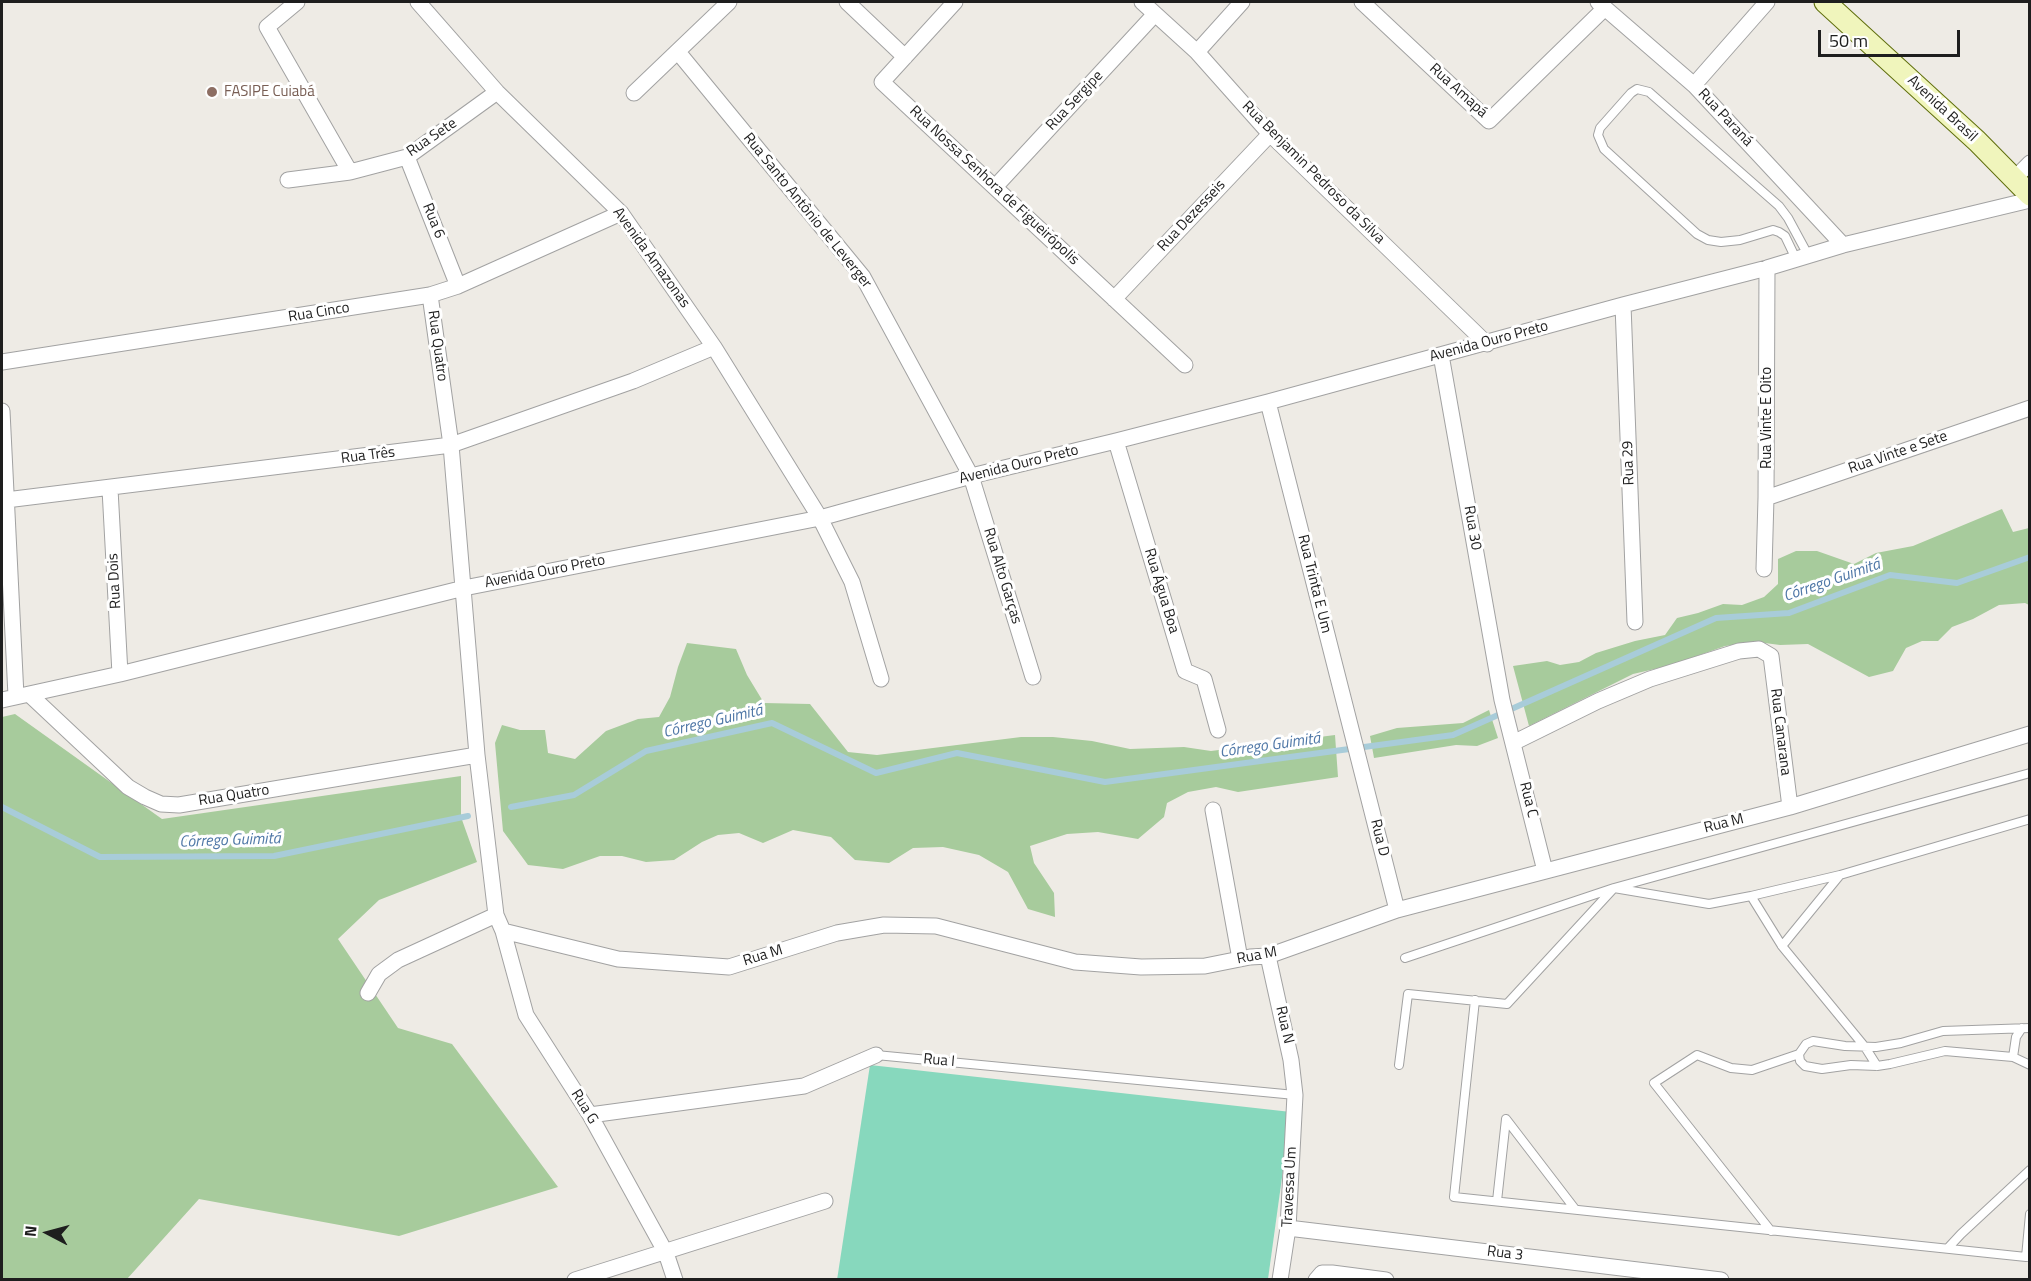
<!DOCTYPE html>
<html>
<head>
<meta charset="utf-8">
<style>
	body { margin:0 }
	#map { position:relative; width:2031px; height:1281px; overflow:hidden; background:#eeebe5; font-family:"Titillium Web",sans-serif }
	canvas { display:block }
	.frame { position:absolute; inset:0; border:3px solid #1e1e1e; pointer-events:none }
	.north { position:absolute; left:18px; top:1203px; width:60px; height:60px; -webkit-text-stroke:4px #fff; paint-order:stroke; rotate:276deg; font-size:16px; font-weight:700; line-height:24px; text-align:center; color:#1e1e1e }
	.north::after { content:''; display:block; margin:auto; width:21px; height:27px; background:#1e1e1e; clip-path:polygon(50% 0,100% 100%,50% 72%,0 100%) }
	.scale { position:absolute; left:1818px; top:30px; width:142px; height:27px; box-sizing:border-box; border:3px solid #1e1e1e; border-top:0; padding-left:8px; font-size:18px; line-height:21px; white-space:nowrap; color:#1e1e1e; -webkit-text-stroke:4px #fff; paint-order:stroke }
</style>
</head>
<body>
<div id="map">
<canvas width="2031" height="1281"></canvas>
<div class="frame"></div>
<div class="north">N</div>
<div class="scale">50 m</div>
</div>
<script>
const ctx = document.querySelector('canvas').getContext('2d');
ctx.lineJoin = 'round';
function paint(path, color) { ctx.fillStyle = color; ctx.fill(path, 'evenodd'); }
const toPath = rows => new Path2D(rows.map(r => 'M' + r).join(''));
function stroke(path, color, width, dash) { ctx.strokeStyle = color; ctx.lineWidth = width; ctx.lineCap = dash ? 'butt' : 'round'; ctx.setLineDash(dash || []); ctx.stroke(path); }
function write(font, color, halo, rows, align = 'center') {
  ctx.font = font + ' "Titillium Web",sans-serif'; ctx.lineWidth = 6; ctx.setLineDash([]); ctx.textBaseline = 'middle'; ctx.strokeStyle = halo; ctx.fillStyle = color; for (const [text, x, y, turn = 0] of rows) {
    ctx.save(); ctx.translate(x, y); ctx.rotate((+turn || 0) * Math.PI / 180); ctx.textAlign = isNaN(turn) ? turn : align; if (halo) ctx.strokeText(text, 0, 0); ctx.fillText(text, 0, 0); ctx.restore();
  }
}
paint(toPath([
	[2002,509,2013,532,2029,528,2029,605,2025,603,1999,605,1973,619,1952,627,1938,641,1922,641,1906,648,1893,671,1869,677,1808,644,1780,645,1757,642,1725,646,1672,665,1633,674,1529,726,1513,666,1547,661,1560,665,1579,662,1596,653,1635,641,1665,635,1677,618,1698,613,1723,604,1742,605,1764,597,1778,584,1778,559,1796,551,1817,551,1854,564,1876,553,1913,546],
	[687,643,736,649,747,675,764,703,810,704,848,752,877,755,1021,737,1053,737,1092,741,1130,749,1184,747,1211,751,1335,735,1338,777,1238,792,1216,787,1188,792,1167,803,1164,817,1138,839,1098,832,1067,834,1030,846,1034,863,1054,893,1055,917,1028,909,1008,872,979,855,943,847,913,848,889,863,855,860,831,837,793,830,763,843,739,833,718,835,702,842,674,860,646,862,622,856,600,856,563,869,528,865,503,831,495,743,502,725,520,730,545,730,548,753,575,759,606,731,638,719,659,717,670,697,678,667],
	[1489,710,1498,738,1477,746,1456,745,1374,758,1370,736,1397,728,1463,723],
	[15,714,162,819,461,776,461,817,477,862,379,900,338,939,398,1028,452,1044,558,1187,399,1236,199,1199,127,1279,2,1279,2,717]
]), '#a7cb9c');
paint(toPath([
	[870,1065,1291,1112,1268,1279,837,1280]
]), '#87d8bd');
stroke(toPath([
	[2,807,100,857,274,856,468,816],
	[511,807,574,795,646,751,772,723,876,773,957,753,1105,782,1453,735,1716,618,1789,613,1890,575,1957,583,2030,557]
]), '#a8ccd9', 6);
const lane = toPath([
	[1796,259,1785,236,1779,232,1773,230,1740,240,1721,242,1708,240,1697,234,1604,149,1598,135,1600,128,1631,93,1637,89,1649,92,1779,206,1788,218,1808,255],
	[1751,896,1840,875],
	[1782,946,1840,875,2030,819],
	[1405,958,1614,888,2030,773],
	[1475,1000,1454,1197,2026,1257,2030,1214],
	[1799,1054,1800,1061,1805,1066,1822,1069,1851,1065,1877,1066,1890,1064,1945,1051,2013,1057,2030,1065],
	[876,1055,1295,1095],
	[2013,1057,2016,1037,2022,1028],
	[1399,1065,1408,994,1507,1004,1614,888,1709,904,1751,896,1782,946,1865,1047,1877,1066],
	[1497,1201,1506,1119,1575,1209],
	[1771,1231,1654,1083,1697,1055,1731,1068,1752,1070,1799,1054,1806,1044,1813,1041,1845,1046,1876,1047,1901,1043,1943,1031,2030,1028],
	[1948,1248,1961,1234,2030,1170]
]);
const street = toPath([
	[297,2,267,27,350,172],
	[418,2,497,92,621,213,714,347,820,518,852,582,881,679],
	[847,2,905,57],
	[955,2,882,82,1185,365],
	[1142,2,1197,52,1270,134,1487,344],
	[1362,2,1489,121,1605,8],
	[1598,2,1694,85,1843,245],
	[678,52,863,277,971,476,1033,677],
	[1197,52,1242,2],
	[1694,85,1767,2],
	[634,93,729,2],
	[407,157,458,286],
	[2014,179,2030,163],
	[288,180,350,172,407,157,497,92],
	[995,187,1155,14],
	[430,295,451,445,477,755,496,915,503,931,526,1015,590,1115,666,1253,675,1280],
	[1114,299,1270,134],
	[1623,305,1635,622],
	[1441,355,1502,700,1545,871],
	[2,362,430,295,458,286,621,213],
	[1268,402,1397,910],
	[2,411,16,696],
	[1116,441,1185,671,1204,679,1218,730],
	[110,489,120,674],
	[1766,498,2030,408],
	[6,500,451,445,633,381,714,347],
	[1764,569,1766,498,1767,268],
	[29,694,128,787,145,797,161,804,179,805,477,755],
	[2,700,120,674,464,588,820,518,971,476,1116,441,1268,402,1623,305,1767,268,1843,245,2030,200],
	[1513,743,1598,701,1650,679,1739,651,1759,649,1771,656,1790,807],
	[1213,810,1240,959],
	[503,931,618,959,729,967,837,933,884,925,936,926,1075,962,1141,967,1205,966,1250,957,1268,956,1397,910,1790,807,2030,734],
	[1268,956,1291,1060,1295,1095,1288,1228,1280,1280],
	[368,993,379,974,398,960,496,915],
	[590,1115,804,1086,876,1055],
	[1288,1228,1721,1280],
	[575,1280,825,1201],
	[1316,1280,1322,1273,1332,1273,1386,1280]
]);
const secondary = toPath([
	[1825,2,1977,141,2030,195]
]);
stroke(lane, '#a2a2a2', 10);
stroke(street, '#a2a2a2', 17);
stroke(secondary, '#5f6e0c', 23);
stroke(lane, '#fff', 8);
stroke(street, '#fff', 15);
stroke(secondary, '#f0f5bc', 21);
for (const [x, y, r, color] of [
	[212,92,6,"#8d6e63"]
]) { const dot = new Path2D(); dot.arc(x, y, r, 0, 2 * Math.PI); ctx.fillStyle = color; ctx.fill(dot); stroke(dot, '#fff', 2); }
write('15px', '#1e1e1e', '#fff', [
	["Rua Amapá",1458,91,42],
	["Rua Sergipe",1075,101,-47],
	["Avenida Brasil",1942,109,43],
	["Rua Paraná",1725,118,47],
	["Rua Sete",432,138,-34],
	["Rua Benjamin Pedroso da Silva",1313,173,45],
	["Rua Nossa Senhora de Figueirópolis",994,186,43],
	["Rua Santo Antônio de Leverger",807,211,51],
	["Rua Dezesseis",1192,216,-47],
	["Rua 6",433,221,68],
	["Avenida Amazonas",651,258,54],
	["Rua Cinco",319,313,-9],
	["Avenida Ouro Preto",1489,342,-15],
	["Rua Quatro",437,346,82],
	["Rua Vinte E Oito",1767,418,-90],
	["Rua Vinte e Sete",1898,453,-19],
	["Rua Três",368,456,-7],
	["Rua 29",1629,463,-92],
	["Avenida Ouro Preto",1019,465,-14],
	["Rua 30",1472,528,80],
	["Avenida Ouro Preto",545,572,-11],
	["Rua Alto Garças",1002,576,73],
	["Rua Dois",115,581,-93],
	["Rua Trinta E Um",1314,584,76],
	["Rua Água Boa",1161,591,73],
	["Rua Canarana",1780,732,83],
	["Rua Quatro",234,796,-9],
	["Rua C",1528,800,76],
	["Rua M",1724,824,-14],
	["Rua D",1379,838,76],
	["Rua M",763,956,-17],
	["Rua M",1257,956,-11],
	["Rua N",1284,1025,77],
	["Rua I",939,1061,5],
	["Rua G",584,1107,58],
	["Travessa Um",1290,1187,-87],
	["Rua 3",1505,1254,7]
]);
write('15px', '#785e54', '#fff', [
	["FASIPE Cuiabá",224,92]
], 'left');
write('italic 16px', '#5078a7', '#fff', [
	["Córrego Guimitá",1832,581,-19],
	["Córrego Guimitá",713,722,-13],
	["Córrego Guimitá",1270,746,-8],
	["Córrego Guimitá",230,841,-2]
]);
</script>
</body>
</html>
